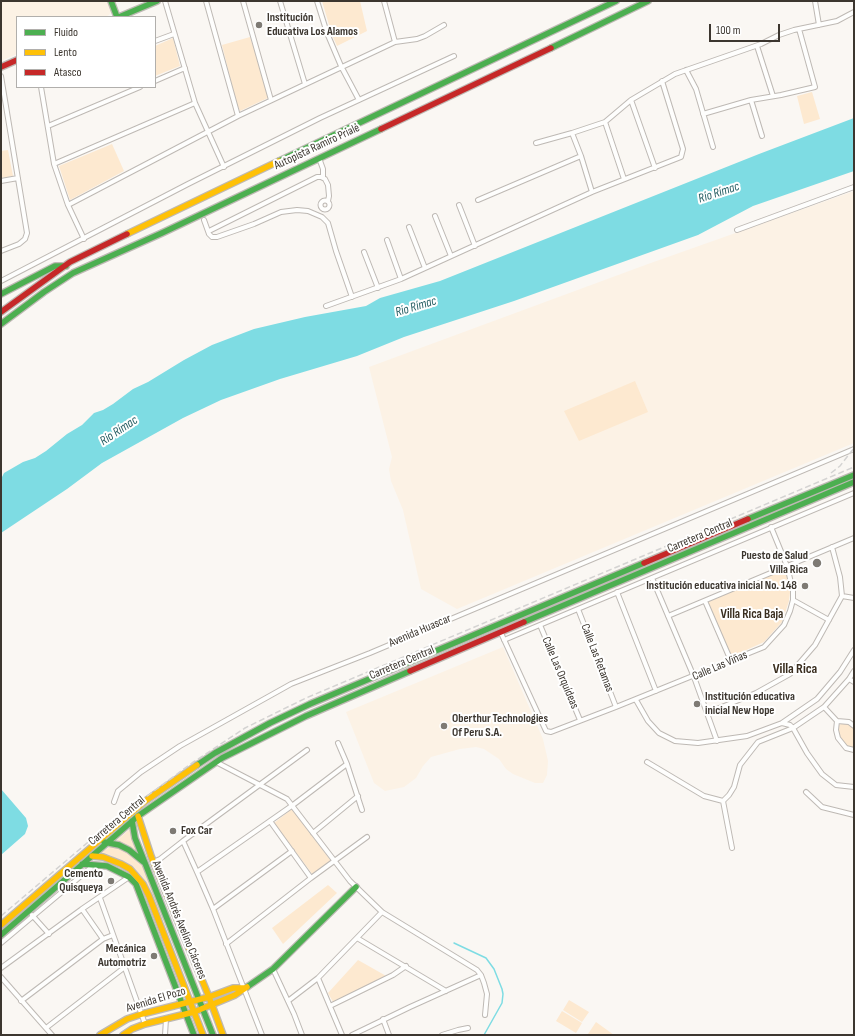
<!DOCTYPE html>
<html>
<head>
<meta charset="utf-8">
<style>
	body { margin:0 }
	#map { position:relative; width:855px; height:1036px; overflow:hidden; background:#faf7f3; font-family:"Sofia Sans Condensed",sans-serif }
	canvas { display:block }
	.frame { position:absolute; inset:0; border:2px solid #3c362f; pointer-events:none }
	.legend { position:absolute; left:16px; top:16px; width:140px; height:72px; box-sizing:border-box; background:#fff; border:1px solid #b1afac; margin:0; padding:5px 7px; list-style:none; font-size:12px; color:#3c362f }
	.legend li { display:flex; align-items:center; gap:8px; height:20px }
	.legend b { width:20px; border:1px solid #b1afac }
	.scale { position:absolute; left:709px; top:24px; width:71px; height:18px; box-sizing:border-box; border:2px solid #3c362f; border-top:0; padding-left:5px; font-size:12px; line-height:14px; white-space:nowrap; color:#3c362f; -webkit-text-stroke:3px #fff; paint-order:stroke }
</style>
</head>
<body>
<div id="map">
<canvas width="855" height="1036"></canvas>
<div class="frame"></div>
<ul class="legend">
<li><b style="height:5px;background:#4caf50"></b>Fluido</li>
<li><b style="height:5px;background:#ffc107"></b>Lento</li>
<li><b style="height:5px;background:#c62828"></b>Atasco</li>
</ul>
<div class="scale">100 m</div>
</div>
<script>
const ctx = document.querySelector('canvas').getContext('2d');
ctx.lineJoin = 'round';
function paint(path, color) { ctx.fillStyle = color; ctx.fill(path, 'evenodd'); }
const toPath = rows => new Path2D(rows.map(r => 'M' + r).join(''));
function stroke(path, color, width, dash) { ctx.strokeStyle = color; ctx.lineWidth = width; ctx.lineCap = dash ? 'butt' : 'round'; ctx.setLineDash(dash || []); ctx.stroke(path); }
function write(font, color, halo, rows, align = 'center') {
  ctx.font = font + ' "Sofia Sans Condensed",sans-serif'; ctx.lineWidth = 4; ctx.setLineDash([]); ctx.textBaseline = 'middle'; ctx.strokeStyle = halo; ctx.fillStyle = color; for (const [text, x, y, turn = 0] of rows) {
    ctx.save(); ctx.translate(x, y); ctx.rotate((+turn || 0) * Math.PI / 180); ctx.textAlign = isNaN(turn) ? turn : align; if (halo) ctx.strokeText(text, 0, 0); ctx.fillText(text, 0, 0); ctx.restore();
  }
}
paint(toPath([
	[1,1,108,1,112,11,109,15,105,17,17,17,17,54,1,61],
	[854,191,854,443,457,609,421,589,403,510,391,481,389,469,392,457,369,367,648,264],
	[503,647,543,739,548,761,547,775,543,783,535,783,513,774,506,769,499,759,484,749,476,747,460,749,431,757,423,766,416,778,404,787,385,791,374,783,346,712]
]), '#fcf2e5');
paint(toPath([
	[322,1,360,1,367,31,337,46,332,35],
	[250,37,270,97,240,111,236,102,222,45],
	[173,38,180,66,155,76,155,46],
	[812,92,820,119,804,124,797,96],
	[112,144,124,171,70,200,59,166],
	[8,150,13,176,1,178,1,151],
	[635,381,648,412,579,441,564,411],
	[785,568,790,592,789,601,782,622,764,642,731,657,707,601],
	[845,722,854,727,854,748,847,746,839,736,838,728,839,725],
	[292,809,331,861,313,875,274,823],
	[130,829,138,853,117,840],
	[111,846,118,846,129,851,144,866,165,918,164,919,160,920,146,885,142,877,135,871,123,863,110,855,101,853],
	[328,885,337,893,283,944,272,928],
	[358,960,388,977,333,1002,328,993],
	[569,1000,589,1012,582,1022,563,1010],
	[562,1011,582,1023,576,1033,556,1021],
	[596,1022,614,1035,590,1035,588,1034]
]), '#fde9d0');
paint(toPath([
	[854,118,854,171,753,206,698,235,514,301,404,337,357,356,280,379,221,400,183,418,102,463,67,489,1,533,1,479,4,473,23,462,35,458,46,451,67,434,82,425,94,413,103,410,113,404,133,389,148,382,184,360,212,345,254,329,305,317,366,306,380,298,440,281,759,154],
	[1,789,26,818,28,826,25,834,1,855]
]), '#7edce3');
stroke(toPath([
	[454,943,486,958,494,969,502,989,503,994,502,1003,484,1035]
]), '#7edce3', 1.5);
const street = toPath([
	[165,1,195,103,224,167],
	[206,1,238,116],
	[243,1,271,100],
	[280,1,305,84],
	[317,1,327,33,341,66,359,100],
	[384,1,395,42],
	[815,1,819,25],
	[155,41,174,34],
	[757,46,773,96],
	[686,70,696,89,713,147],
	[1,76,27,233,25,239,19,244,1,251],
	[155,81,185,68],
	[41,87,54,164,68,205,84,239],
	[631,100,655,168],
	[751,100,762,136],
	[703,114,751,100,781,95,815,87,799,29],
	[605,122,624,179],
	[48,126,140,87],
	[536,143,572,133,605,122,631,100,675,74,761,44,779,35,794,30,837,21,854,12],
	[581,156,592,192],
	[319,158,323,169,323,178],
	[54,164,195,103],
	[1,181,18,178],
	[478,200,581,156,572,133],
	'320.5 205a4.5 4.5 0 1 1 9 0a4.5 4.5 0 1 1-9 0Z',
	[68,205,238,116,395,42,417,39,425,36,444,25],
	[459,205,475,246],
	[435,216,451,256],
	[204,220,209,234,212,237,217,237,254,224,281,212,297,210,308,211,322,217,328,223,336,251,352,297],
	[409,227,425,268],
	[737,230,854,187],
	[209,231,317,177,321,177,325,179,328,185,329,196,328,201],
	[387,240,401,279],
	[364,252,378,288],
	[1,281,188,184,320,118,454,56],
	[326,306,401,279,592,192,681,157,683,149,662,81],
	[652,578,694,677,717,741],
	[617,592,656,691],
	[842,596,854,598],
	[793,600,829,620],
	[705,601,731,661],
	[578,609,616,707],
	[668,616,854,538],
	[540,625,580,720],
	[501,633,546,731,551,732,616,707,764,647,784,625,790,611,793,600,793,591,787,566,771,527],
	[504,640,854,493],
	[849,679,854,682],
	[636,700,648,721,659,733,675,741,698,743,747,736,782,723,817,699,840,672,854,650],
	[824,707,837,721],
	[707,713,756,693,790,674,815,645,842,596,840,577,832,547],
	[837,721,836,730,838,738,846,748,854,750],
	[837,721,849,722,854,726],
	[782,723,790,725,793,728,807,753,822,774,836,785,854,787],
	[338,743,347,764,362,810],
	[216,762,287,799,350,881,382,912,477,970,481,975,484,983,487,994,485,1015],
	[647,762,704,796,723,801],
	[806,792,822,807,854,815],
	[723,801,729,795,734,787,740,765,758,742,793,728,824,707,849,679,854,671],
	[723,801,732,848],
	[114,802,118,791,141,772,180,746,291,684,370,653,854,449],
	[270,821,311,878],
	[313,833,358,796],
	[183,841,197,872,213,909,262,1035],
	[153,862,160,859,183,841,307,750],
	[197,872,293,805,347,764],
	[100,898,145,1024],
	[82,909,103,939],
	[213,909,292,851],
	[32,915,49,934],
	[357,938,446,991],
	[1,943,94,865],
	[226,944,311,878,367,837],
	[1,968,82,909,129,877],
	[273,969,294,1014,302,1035],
	[1,977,52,1035],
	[318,978,342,1035],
	[21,1001,103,939,113,935],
	[288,1001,318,978,382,912],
	[330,1006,393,975,406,966],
	[383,1019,389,1035],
	[46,1028,125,967],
	[165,1035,166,1019],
	[352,1035,410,1007,481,975],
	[442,1035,458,1030,468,1028]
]);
const fast = toPath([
	[111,1,117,17],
	[119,17,157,1],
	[551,48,648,1],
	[279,161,616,1],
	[1,294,55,266,66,266],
	[1,324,44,292,73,273,162,233,381,129],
	[748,519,854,475],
	[524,622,854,482],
	[197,765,215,753,270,723,310,704,644,563],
	[132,821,135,838,145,863],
	[104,842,119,845,129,850,145,863,213,1035],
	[82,864,107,866,129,877,136,884,194,1035],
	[1,935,138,816,222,758,306,716,410,671],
	[247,987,273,969,356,887]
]);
const slow = toPath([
	[127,234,279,161],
	[138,816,151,856,209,997,223,1035],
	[92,856,103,857,121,864,130,869,143,884,149,896,203,1035],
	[1,925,144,802,197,765],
	[100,1035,127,1019,142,1014,209,997,233,988,244,988],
	[123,1035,132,1029,145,1024,194,1012,235,995,247,987]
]);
const jam = toPath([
	[1,67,17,60],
	[381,129,551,48],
	[1,312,70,262,127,234],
	[644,563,748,519],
	[410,671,524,622]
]);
stroke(street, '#beb9b4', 6);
stroke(fast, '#beb9b4', 8);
stroke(slow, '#beb9b4', 8);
stroke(jam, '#beb9b4', 8);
stroke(street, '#fefefd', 4);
stroke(fast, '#4caf50', 5.5);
stroke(slow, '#ffc107', 5.5);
stroke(jam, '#c62828', 5.5);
stroke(toPath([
	[831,473,840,466,854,448],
	[1,916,113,821,192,763,245,728,306,698,854,467]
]), '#d4d3d2', 1.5, [6, 3]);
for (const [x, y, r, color] of [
	[259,25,4,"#7e7a74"],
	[817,563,5,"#7e7a74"],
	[805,586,4,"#7e7a74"],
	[697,704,4,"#7e7a74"],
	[444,726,4,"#7e7a74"],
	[173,831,4,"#7e7a74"],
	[111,881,4,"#7e7a74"],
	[154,956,4,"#7e7a74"]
]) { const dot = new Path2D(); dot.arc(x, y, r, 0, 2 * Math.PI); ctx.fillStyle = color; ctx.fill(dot); stroke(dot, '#fff', 1.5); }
write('bold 12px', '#3c362f', '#fff', [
	["Institución",267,18],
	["Educativa Los Alamos",267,32],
	["Puesto de Salud",808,556,"right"],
	["Villa Rica",808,570,"right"],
	["Institución educativa inicial No. 148",797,586,"right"],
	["Institución educativa",705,697],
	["inicial New Hope",705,711],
	["Oberthur Technologies",452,719],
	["Of Peru S.A.",452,733],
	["Fox Car",181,831],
	["Cemento",103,874,"right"],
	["Quisqueya",103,888,"right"],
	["Mecánica",146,949,"right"],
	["Automotriz",146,963,"right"]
], 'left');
write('12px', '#3c362f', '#fff', [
	["Autopista Ramiro Prialé",317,147,-25],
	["Carretera Central",700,536,-23],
	["Avenida Huascar",420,631,-23],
	["Calle Las Retamas",597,658,69],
	["Carretera Central",402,663,-23],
	["Calle Las Viñas",720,666,-23],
	["Calle Las Orquídeas",560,673,67],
	["Carretera Central",117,821,-40],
	["Avenida Andrés Avelino Cáceres",179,920,68],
	["Avenida El Pozo",156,1000,-17]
]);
write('italic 13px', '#296065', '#fff', [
	["Río Rímac",719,193,-18],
	["Río Rímac",416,307,-17],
	["Río Rímac",119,431,-34]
]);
write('bold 13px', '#3a2e1f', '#fff', [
	["Villa Rica Baja",752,615]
]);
write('bold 14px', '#3a2e1f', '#fff', [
	["Villa Rica",795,669]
]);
</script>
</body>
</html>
